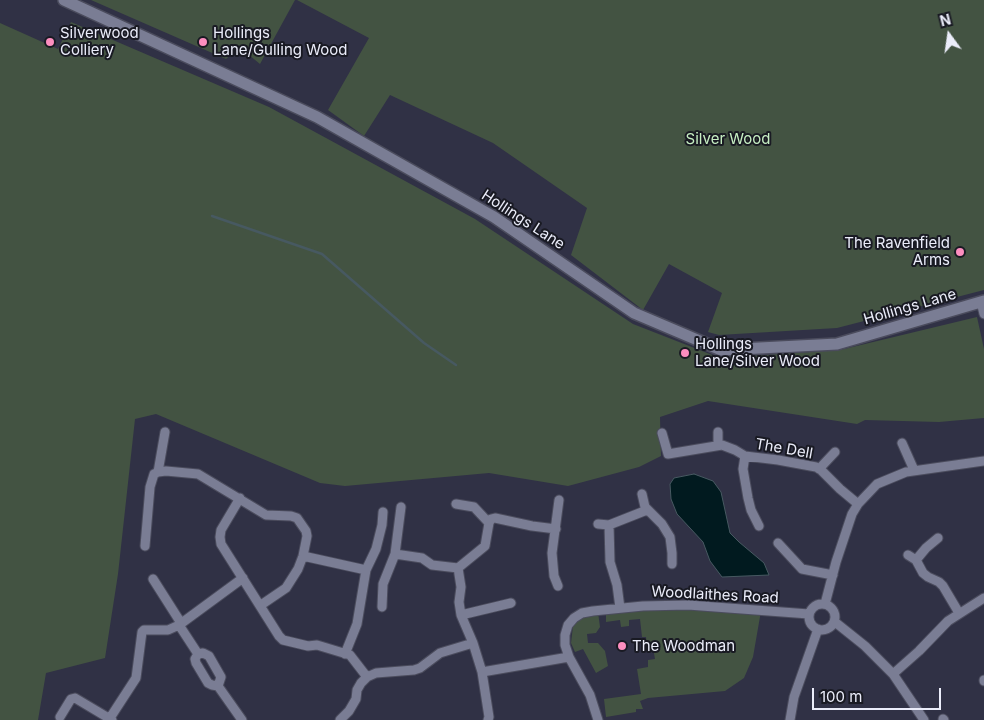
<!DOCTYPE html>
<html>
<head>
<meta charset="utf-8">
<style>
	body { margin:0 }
	#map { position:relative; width:984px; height:720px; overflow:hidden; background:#303145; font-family:Inter,sans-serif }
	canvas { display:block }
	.north { position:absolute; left:924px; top:10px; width:50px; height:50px; -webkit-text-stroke:4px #191a23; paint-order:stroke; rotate:346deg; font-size:14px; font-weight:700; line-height:20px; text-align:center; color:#ebedfa }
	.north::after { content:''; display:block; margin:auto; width:18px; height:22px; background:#ebedfa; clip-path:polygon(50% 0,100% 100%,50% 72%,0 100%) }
	.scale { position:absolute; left:812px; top:688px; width:129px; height:22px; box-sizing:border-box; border:2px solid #ebedfa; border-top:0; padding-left:6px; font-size:15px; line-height:18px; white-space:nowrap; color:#ebedfa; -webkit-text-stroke:4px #191a23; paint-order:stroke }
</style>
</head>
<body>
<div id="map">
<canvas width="984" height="720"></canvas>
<div class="north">N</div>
<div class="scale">100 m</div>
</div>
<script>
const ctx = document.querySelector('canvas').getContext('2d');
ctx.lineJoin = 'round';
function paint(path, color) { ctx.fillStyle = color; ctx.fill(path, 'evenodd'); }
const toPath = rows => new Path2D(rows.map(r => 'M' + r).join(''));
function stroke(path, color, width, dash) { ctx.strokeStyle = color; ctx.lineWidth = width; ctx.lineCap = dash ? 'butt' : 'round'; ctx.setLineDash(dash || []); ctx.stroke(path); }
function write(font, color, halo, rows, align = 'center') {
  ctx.font = font + ' Inter,sans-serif'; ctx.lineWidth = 4; ctx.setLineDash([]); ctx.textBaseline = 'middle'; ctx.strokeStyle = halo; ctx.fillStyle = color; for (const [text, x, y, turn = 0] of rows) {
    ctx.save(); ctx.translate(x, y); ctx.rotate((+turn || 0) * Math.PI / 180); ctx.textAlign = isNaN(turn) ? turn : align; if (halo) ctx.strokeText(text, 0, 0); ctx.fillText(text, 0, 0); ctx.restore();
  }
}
paint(toPath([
	[91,0,295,0,260,64,249,55,234,52,226,59],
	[297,0,984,0,984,290,837,328,719,335,708,332,722,293,669,264,643,310,571,255,587,208,493,143,390,95,364,136,328,110,369,38],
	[71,22,269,107,475,219,633,324,720,358,840,350,977,317,984,349,984,418,939,422,865,420,857,424,708,401,660,417,661,456,639,467,568,486,489,473,345,486,320,483,156,414,135,419,118,574,105,658,46,673,38,720,0,720,0,23,58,49],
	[643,606,761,611,753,657,744,678,725,691,648,698,640,701,643,709,636,709,636,712,606,717,604,699,641,694,637,669,648,667,648,660,655,659,653,648,647,648,646,637,642,637,640,619,629,620,629,626,621,627,620,620,606,622,606,609],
	[598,612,600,627,596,633,587,634,588,643,598,643,605,651,608,666,596,673,583,649,575,652,571,643,573,626,582,613]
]), '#435342');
const water = toPath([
	[694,474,713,481,721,492,730,533,739,542,764,563,769,575,722,577,710,561,703,542,677,514,671,499,670,484,674,478,694,474]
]);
paint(water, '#011a1f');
stroke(water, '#475961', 1);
stroke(toPath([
	[212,216,322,254,424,343,456,365]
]), '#475961', 2.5);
const minor = toPath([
	[981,302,984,314],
	[718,432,718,445],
	[662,433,668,454,722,445,735,450,745,456,778,460,816,467,821,470,840,489,858,504],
	[902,443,914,470],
	[745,456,743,469,748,498,751,510,759,526],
	[819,469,835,452],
	[158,472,165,432],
	[642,494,645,507,662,524,670,537,672,553,672,564],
	[240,498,221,530,220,537,221,544,279,636,283,640,308,646,317,645,350,655,367,677],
	[456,504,474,507,489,523],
	[598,524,609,525,647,510],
	[609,525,610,562,617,585,620,608],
	[778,543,802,569,833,575],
	[145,546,150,487,154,474,158,472,166,471,198,474,266,515,291,516,297,518,306,531,307,536,303,556,298,569,286,588,261,605],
	[395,554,401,507],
	[908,555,916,560,923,573,928,577,939,582,943,586,959,613],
	[303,556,366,570],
	[916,560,926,548,938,538],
	[153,579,181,623],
	[558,586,554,576,552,553,559,500],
	'809 617a13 13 0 1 1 26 0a13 13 0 1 1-26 0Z',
	[825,604,836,562,852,514,858,504,877,484,906,472,984,461],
	[382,607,383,584,395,554,422,558,432,565,458,568],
	[461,615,511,603],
	[835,622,865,646,893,674,924,720],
	[179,625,198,654],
	[473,643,461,615,459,602,461,587,458,568,485,546,489,523,491,519,495,518,532,526,556,529],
	[198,654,195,659,196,663,208,683,212,685,218,686,242,720],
	[198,654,203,653,209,656,221,677,218,686],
	[345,654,357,624,366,570,376,549,382,525,383,512],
	[569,657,565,645,565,635,568,625,574,618,582,613,593,611,643,606,688,605,809,614],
	[482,672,569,657,590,695,598,720],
	[893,674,919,651,948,621,984,598],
	[984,680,984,681],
	[60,717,71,699,75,698,112,720],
	[110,718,136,678,142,632,144,630,168,630,179,625,243,578],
	[943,719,944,720],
	[340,720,349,711,356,699,357,690,361,683,367,677,376,673,414,670,420,668,440,653,473,643,482,672,489,717,488,720],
	[790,720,794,697,818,629]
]);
const tertiary = toPath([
	[64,0,317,117,494,217,634,313,721,350,837,344,984,301]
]);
stroke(minor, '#4b4c5d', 11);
stroke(tertiary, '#4b4c5d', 14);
stroke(minor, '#7a7d94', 9);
stroke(tertiary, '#7a7d94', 11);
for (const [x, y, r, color] of [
	[50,42,5,"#fd8ebf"],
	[203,42,5,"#fd8ebf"],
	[960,252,5,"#fd8ebf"],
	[685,353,5,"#fd8ebf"],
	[622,646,5,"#fd8ebf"]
]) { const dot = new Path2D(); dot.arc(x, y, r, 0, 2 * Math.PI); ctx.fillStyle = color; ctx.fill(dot); stroke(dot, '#191a23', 2); }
write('15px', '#ebedfa', '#191a23', [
	["Silverwood",60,33],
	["Colliery",60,50],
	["Hollings",213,33],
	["Lane/Gulling Wood",213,50],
	["The Ravenfield",950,243,"right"],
	["Arms",950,260,"right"],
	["Hollings",695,344],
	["Lane/Silver Wood",695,361],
	["The Woodman",632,646]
], 'left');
write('15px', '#c7efc3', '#191a23', [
	["Silver Wood",728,139]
]);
write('15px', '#ebedfa', '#191a23', [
	["Hollings Lane",523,220,33],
	["Hollings Lane",910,307,-16],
	["The Dell",784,449,10],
	["Woodlaithes Road",715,595,3]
]);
</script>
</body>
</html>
